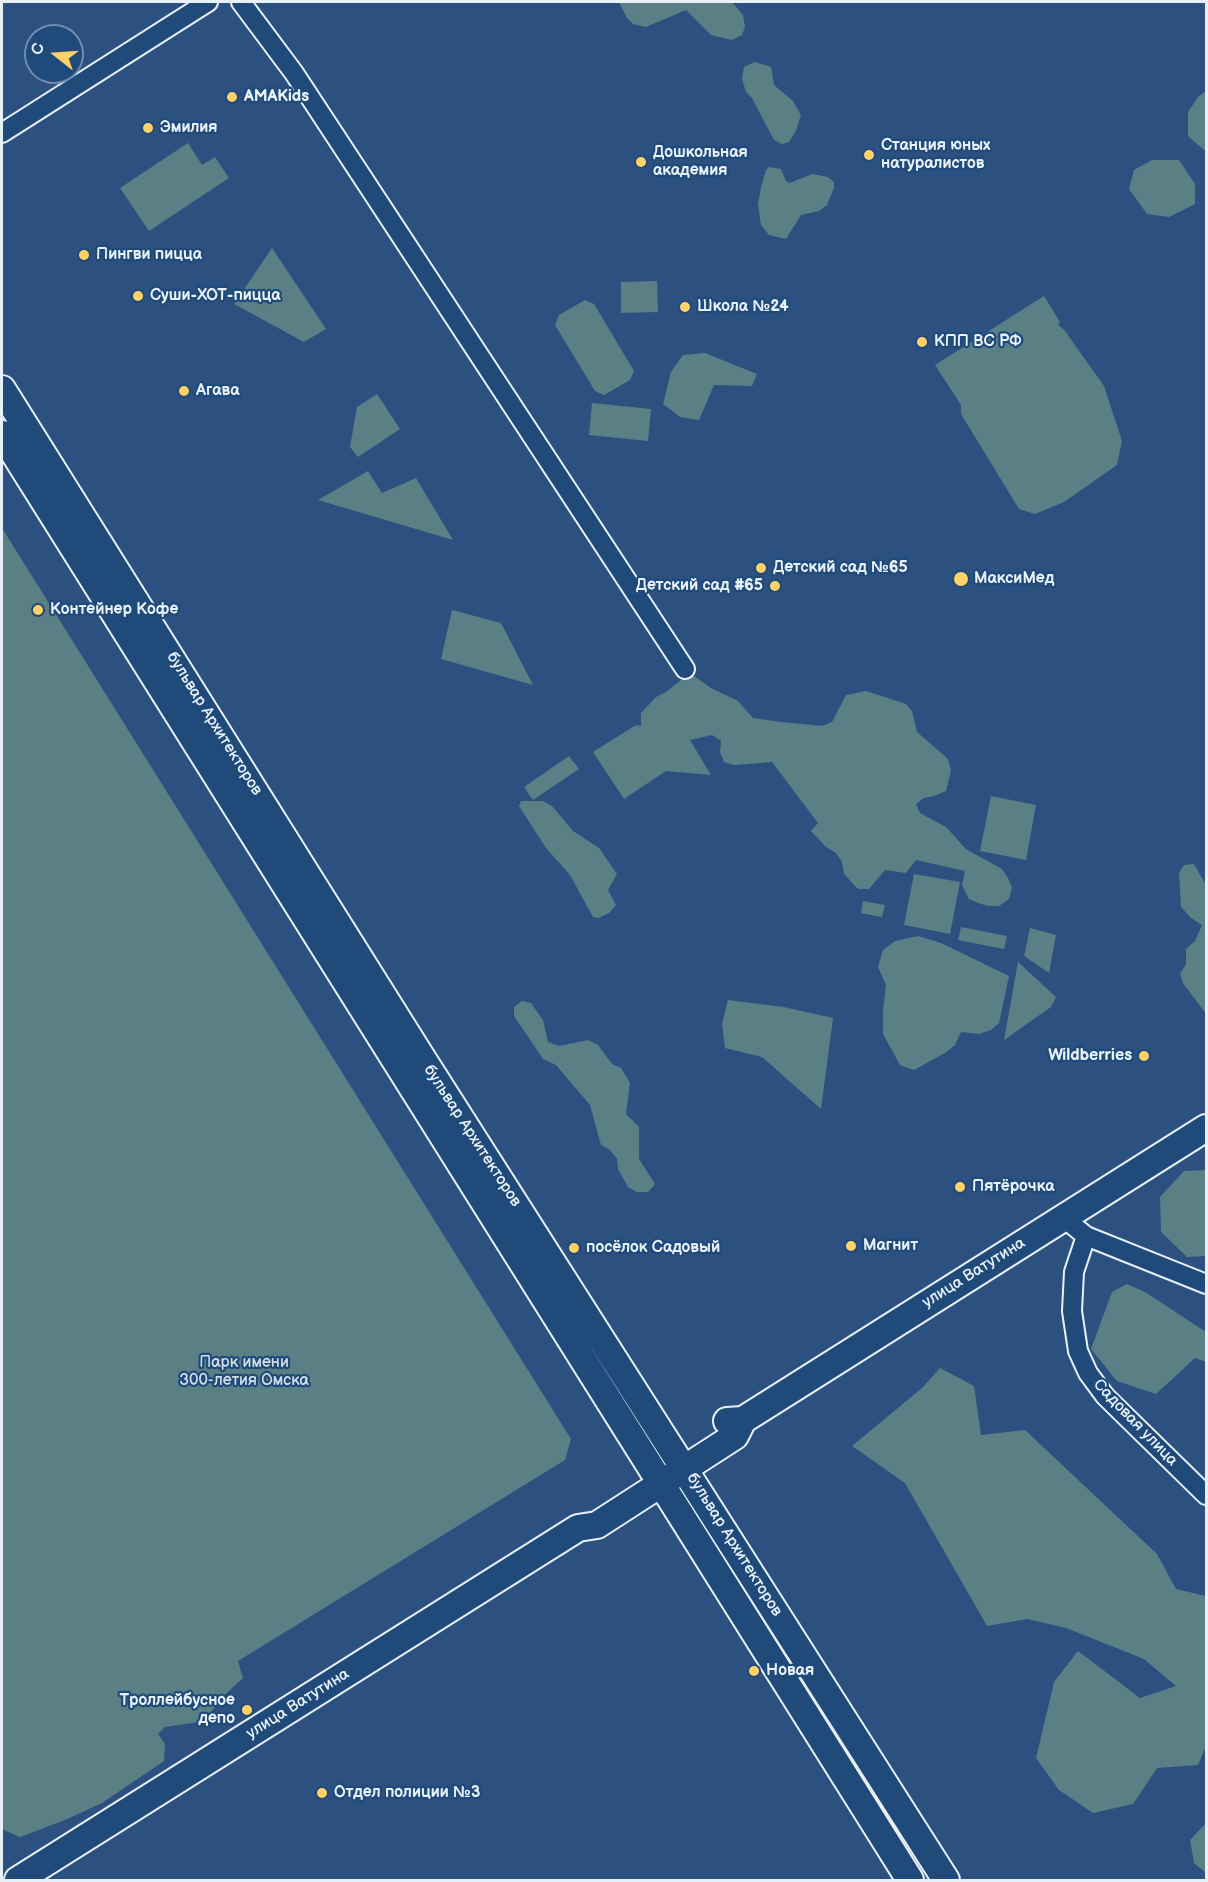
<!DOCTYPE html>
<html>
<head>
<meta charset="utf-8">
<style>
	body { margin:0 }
	#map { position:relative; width:1208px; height:1882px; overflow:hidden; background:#2c5181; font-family:"Balsamiq Sans",sans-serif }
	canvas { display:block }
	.frame { position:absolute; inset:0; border:3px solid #e8f1f8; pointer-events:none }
	.north { position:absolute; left:24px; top:24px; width:60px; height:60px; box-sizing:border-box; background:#1f4a7a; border:2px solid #6f8dac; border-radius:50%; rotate:287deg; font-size:16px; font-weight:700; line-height:24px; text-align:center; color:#e8f1f8 }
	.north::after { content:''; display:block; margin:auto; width:21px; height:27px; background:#ffd166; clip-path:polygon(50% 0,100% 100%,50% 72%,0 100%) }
</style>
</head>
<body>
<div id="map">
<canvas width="1208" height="1882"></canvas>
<div class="frame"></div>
<div class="north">С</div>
</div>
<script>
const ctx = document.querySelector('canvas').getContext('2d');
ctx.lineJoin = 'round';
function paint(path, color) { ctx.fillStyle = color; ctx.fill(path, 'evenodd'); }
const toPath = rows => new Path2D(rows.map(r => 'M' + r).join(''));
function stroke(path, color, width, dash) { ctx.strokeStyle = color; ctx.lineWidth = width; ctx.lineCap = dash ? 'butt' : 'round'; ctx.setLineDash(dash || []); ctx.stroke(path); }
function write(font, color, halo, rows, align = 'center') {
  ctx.font = font + ' "Balsamiq Sans",sans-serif'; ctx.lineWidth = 4.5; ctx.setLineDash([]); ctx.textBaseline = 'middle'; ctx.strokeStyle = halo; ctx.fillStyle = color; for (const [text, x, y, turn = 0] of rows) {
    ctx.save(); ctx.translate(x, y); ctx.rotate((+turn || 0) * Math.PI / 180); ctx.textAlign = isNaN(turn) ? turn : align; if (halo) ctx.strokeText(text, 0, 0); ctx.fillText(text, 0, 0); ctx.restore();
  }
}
paint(toPath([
	[619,2,732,2,743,15,745,27,742,35,732,40,711,35,686,10,646,27,633,24,627,18],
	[755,62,771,67,774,85,793,101,801,115,796,131,789,142,782,144,774,140,752,98,746,92,742,79,744,67],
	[1206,91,1206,150,1204,150,1188,136,1188,112,1198,97],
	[188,143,202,165,215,157,229,178,149,231,120,188],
	[1152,160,1179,160,1195,184,1195,204,1169,217,1147,214,1129,189,1134,170],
	[769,167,781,169,786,181,790,183,812,174,828,177,834,182,834,188,827,205,819,211,801,215,786,239,769,235,761,225,758,204,761,187,766,170],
	[272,248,326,329,304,342,234,304],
	[657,281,658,312,621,313,621,282],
	[1044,296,1060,322,1058,324,1065,331,1104,386,1122,441,1117,465,1064,502,1035,514,1019,509,961,414,961,405,935,365],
	[585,300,594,304,634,371,630,380,604,395,595,391,555,325,559,315],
	[705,353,757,374,752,386,714,385,699,420,680,417,663,404,671,372,683,355],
	[377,394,400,429,358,457,350,447,357,407],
	[592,403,651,409,648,441,589,435],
	[368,471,382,493,416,478,453,540,318,500],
	[2,528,571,1439,565,1460,238,1661,243,1678,219,1700,206,1721,165,1727,158,1734,165,1744,164,1761,102,1803,65,1820,20,1837,2,1829],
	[452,610,501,623,533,685,441,659],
	[690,673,711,688,738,701,753,718,781,722,822,726,832,722,846,695,866,691,906,704,912,711,917,732,948,759,951,770,946,791,934,796,924,798,916,804,920,813,946,827,966,849,1002,869,1008,878,1012,888,1009,899,999,906,988,906,978,903,969,899,962,885,965,871,916,860,906,873,885,870,869,889,858,889,844,874,842,862,836,853,826,847,811,831,818,823,772,762,734,765,724,762,720,752,721,741,712,735,690,740,711,775,666,771,624,799,593,752,636,725,641,726,641,713,656,697,666,692],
	[569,756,579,769,533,800,524,787],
	[991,796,1036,805,1026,860,980,851],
	[521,801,543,801,552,806,573,831,599,848,617,874,608,890,616,905,609,913,598,918,593,917,570,875,546,848,519,806],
	[1194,864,1206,885,1206,1014,1183,983,1180,974,1186,964,1186,949,1195,941,1202,925,1191,918,1181,907,1179,873,1184,865],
	[914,874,960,882,950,934,904,925],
	[863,901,885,905,882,917,861,913],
	[961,927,1007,936,1004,949,958,940],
	[1030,928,1056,935,1049,973,1024,956],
	[918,936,941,943,1009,976,999,1023,991,1030,979,1034,961,1032,955,1045,945,1053,914,1070,900,1065,883,1034,883,1011,886,985,878,967,883,950,895,941],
	[1018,962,1056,997,1051,1007,1004,1040],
	[728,1000,784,1007,833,1018,821,1109,762,1057,725,1048,722,1024],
	[522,1001,531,1003,543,1020,548,1042,559,1046,588,1040,598,1045,612,1064,621,1068,630,1083,626,1114,639,1127,639,1159,655,1184,648,1192,637,1192,628,1187,618,1169,617,1159,610,1150,601,1145,590,1105,556,1065,543,1059,514,1016,514,1007],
	[1206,1170,1206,1256,1187,1257,1161,1232,1160,1197,1184,1171],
	[1127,1284,1145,1292,1206,1332,1206,1362,1195,1358,1156,1394,1117,1381,1091,1349,1112,1292],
	[940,1368,974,1386,981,1435,1025,1430,1157,1554,1176,1589,1206,1596,1206,1746,1198,1765,1157,1768,1133,1804,1093,1813,1059,1790,1036,1758,1054,1682,1078,1651,1140,1698,1176,1686,1144,1659,1066,1628,1027,1619,987,1626,905,1483,852,1446,922,1388],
	[1206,1823,1206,1873,1194,1863,1190,1840]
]), '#5a7f85');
const street = toPath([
	[241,2,294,73,685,669],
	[2,133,208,2],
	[1064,1218,1086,1236,1206,1284],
	[1086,1236,1074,1272,1072,1311,1078,1351,1088,1373,1105,1396,1206,1495]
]);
const secondary = toPath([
	[2,389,422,1058,946,1880],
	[2,434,910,1880],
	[727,1421,743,1420,1206,1128],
	[18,1880,578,1528,597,1525,735,1436,743,1420]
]);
stroke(street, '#e8f1f8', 22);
stroke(secondary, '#e8f1f8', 30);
stroke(street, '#1f4a7a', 18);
stroke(secondary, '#1f4a7a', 26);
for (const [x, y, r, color] of [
	[232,97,6,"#ffd166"],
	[148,128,6,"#ffd166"],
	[869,155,6,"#ffd166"],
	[641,162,6,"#ffd166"],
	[84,255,6,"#ffd166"],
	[138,296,6,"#ffd166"],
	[685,307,6,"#ffd166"],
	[922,342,6,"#ffd166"],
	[184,391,6,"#ffd166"],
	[761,568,6,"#ffd166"],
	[961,579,8,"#ffd166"],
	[775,586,6,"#ffd166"],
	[38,610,6,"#ffd166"],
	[1144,1056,6,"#ffd166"],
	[960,1187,6,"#ffd166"],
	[851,1246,6,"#ffd166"],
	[574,1248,6,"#ffd166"],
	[754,1671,6,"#ffd166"],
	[247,1710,6,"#ffd166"],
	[322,1793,6,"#ffd166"]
]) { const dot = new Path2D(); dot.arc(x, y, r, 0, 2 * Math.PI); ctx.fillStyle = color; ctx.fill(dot); stroke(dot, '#1f4a7a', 2); }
write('bold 16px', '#e8f1f8', '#1f4a7a', [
	["AMAKids",244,97],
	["Эмилия",160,128],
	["Станция юных",881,146],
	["натуралистов",881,164],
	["Дошкольная",653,153],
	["академия",653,171],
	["Пингви пицца",96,255],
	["Суши-ХОТ-пицца",150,296],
	["Школа №24",697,307],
	["КПП ВС РФ",934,342],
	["Агава",196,391],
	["Детский сад №65",773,568],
	["МаксиМед",974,579],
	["Детский сад #65",763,586,"right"],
	["Контейнер Кофе",50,610],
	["Wildberries",1132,1056,"right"],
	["Пятёрочка",972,1187],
	["Магнит",863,1246],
	["посёлок Садовый",586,1248],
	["Новая",766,1671],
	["Троллейбусное",235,1701,"right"],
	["депо",235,1719,"right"],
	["Отдел полиции №3",334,1793]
], 'left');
write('16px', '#e8f1f8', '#1f4a7a', [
	["бульвар Архитекторов",214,724,58],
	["бульвар Архитекторов",472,1136,57],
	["улица Ватутина",974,1273,-32],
	["Садовая улица",1135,1423,46],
	["бульвар Архитекторов",734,1545,58],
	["улица Ватутина",298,1704,-32]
]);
write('16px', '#d3e0e7', '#1f4a7a', [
	["Парк имени",244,1363],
	["300-летия Омска",244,1381]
]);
</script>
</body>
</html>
